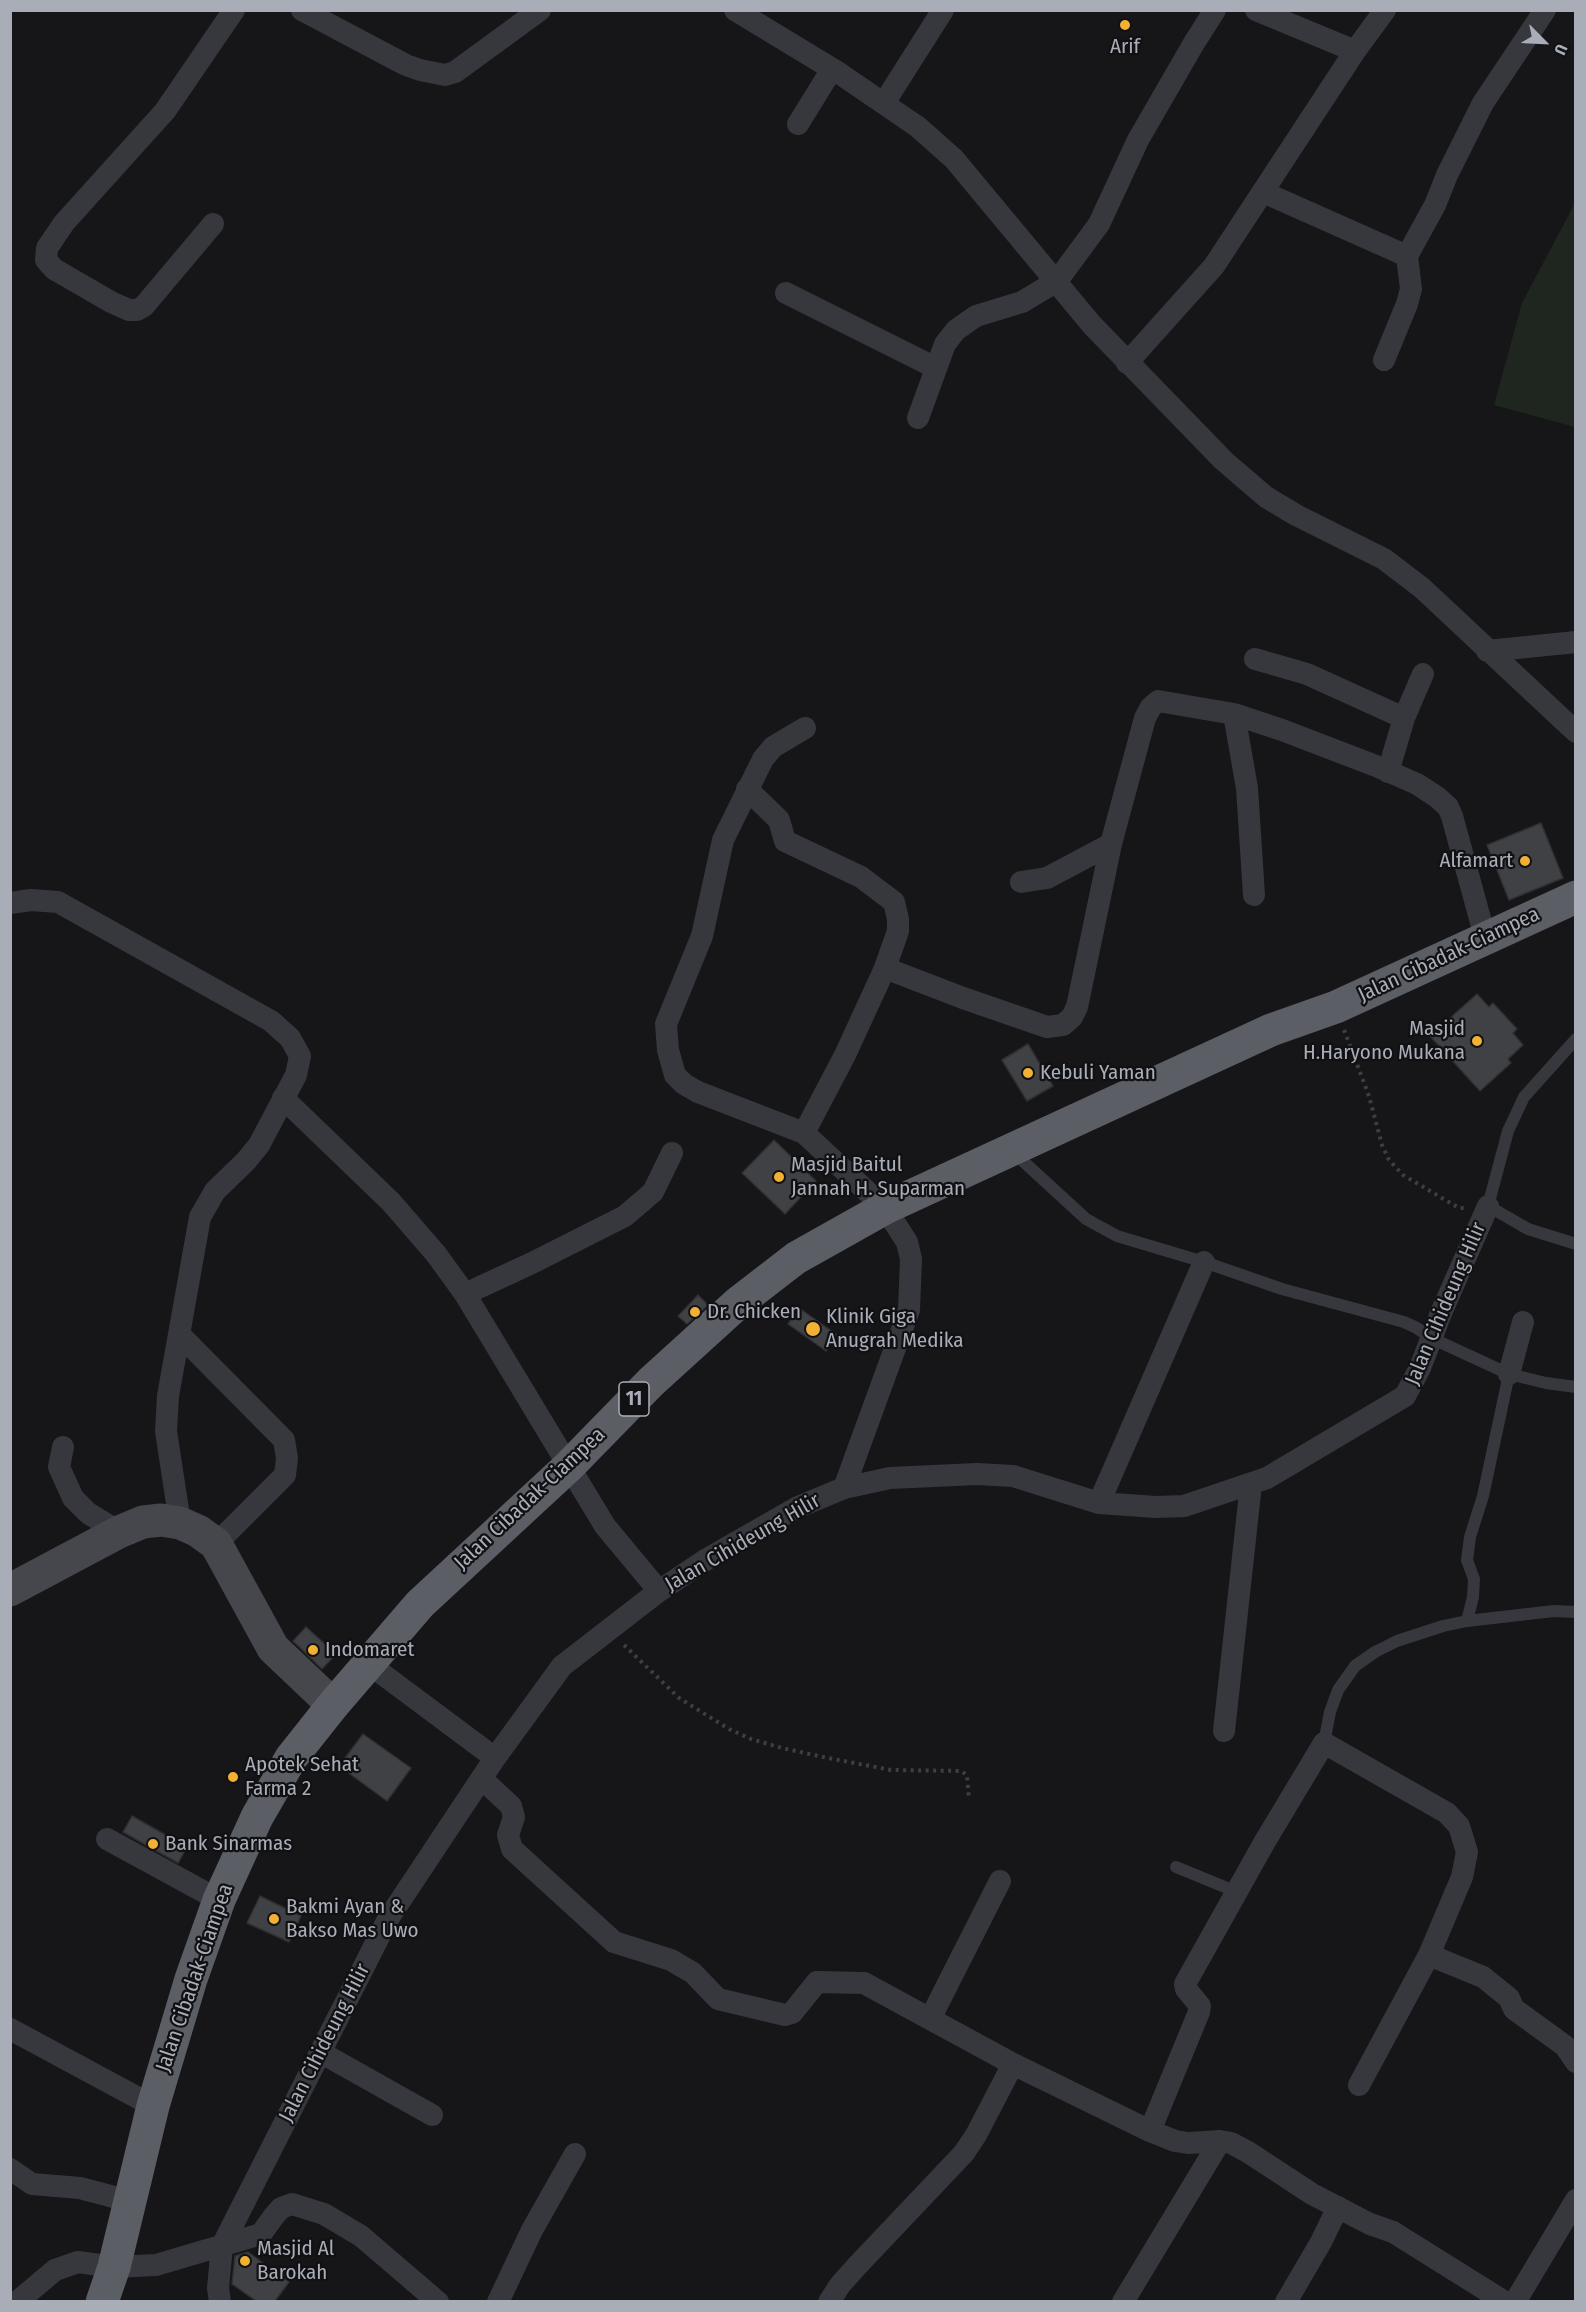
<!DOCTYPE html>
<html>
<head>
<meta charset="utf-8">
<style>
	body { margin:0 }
	#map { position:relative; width:1586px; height:2312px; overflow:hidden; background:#161618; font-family:"Fira Sans Condensed",sans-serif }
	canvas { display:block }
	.frame { position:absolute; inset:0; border:12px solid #a8adb8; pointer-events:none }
	.north { position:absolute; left:1514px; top:12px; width:60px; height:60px; -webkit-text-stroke:4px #111113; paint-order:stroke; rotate:114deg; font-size:16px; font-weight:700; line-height:24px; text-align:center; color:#a8adb8 }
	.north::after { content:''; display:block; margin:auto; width:21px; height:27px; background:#a8adb8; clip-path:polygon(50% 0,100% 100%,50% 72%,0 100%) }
</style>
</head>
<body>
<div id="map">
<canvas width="1586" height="2312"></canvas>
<div class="frame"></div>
<div class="north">U</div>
</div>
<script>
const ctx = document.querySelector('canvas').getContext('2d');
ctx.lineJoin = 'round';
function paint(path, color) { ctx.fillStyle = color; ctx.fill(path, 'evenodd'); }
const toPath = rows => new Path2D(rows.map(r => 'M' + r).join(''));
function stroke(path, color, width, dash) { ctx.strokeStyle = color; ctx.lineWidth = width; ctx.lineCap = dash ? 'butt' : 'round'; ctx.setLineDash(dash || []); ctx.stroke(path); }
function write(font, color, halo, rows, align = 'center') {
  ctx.font = font + ' "Fira Sans Condensed",sans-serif'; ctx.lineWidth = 4.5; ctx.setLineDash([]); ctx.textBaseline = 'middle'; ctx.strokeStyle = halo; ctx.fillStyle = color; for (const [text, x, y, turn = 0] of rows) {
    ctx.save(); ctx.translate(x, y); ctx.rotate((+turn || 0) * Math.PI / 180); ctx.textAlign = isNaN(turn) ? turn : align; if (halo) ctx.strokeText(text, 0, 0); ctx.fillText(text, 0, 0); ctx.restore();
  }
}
paint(toPath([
	[1575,203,1575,427,1494,405,1522,303]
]), '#1e261f');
const building = toPath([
	[1541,823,1563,878,1509,900,1487,845,1541,823],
	[1477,994,1489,1007,1493,1003,1517,1029,1513,1033,1523,1045,1508,1059,1511,1063,1480,1091,1430,1036,1477,994],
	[1028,1044,1053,1086,1027,1101,1002,1060,1028,1044],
	[774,1140,816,1181,785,1214,742,1173,774,1140],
	[698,1295,708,1305,687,1324,678,1316,698,1295],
	[799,1308,837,1335,826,1351,788,1324,799,1308],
	[306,1627,336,1654,322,1669,293,1641,306,1627],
	[363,1734,411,1768,387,1801,339,1766,363,1734],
	[132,1816,187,1847,178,1863,123,1832,132,1816],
	[260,1896,301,1916,289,1942,247,1923,260,1896],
	[248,2252,289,2282,275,2301,256,2301,232,2284,235,2256,248,2252]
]);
paint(building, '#404145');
stroke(building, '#303034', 1.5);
stroke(toPath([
	[1344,1030,1369,1096,1382,1145,1389,1160,1403,1175,1459,1208,1466,1208],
	[624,1645,679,1698,729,1729,751,1739,782,1748,828,1758,891,1770,961,1771,967,1775,969,1800]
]), '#3d3f44', 4, [3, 4.5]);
stroke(toPath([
	[1576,1039,1524,1097,1508,1131,1488,1206,1528,1229,1576,1244],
	[1013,1152,1086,1219,1117,1236,1204,1262,1282,1289,1404,1322,1417,1328,1431,1338,1509,1374,1546,1383,1576,1387],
	[1467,1621,1473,1597,1474,1579,1467,1560,1470,1537,1483,1496,1509,1374],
	[1324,1743,1330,1712,1338,1690,1355,1666,1375,1652,1397,1641,1443,1626,1467,1621,1554,1611,1576,1612],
	[1176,1867,1237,1892]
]), '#37383d', 12);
stroke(toPath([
	[302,10,406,65,420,70,445,75,455,72,540,10],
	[735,10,839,73,918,127,954,159,1092,325,1224,461,1266,497,1296,515,1384,559,1422,588,1576,732],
	[1256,10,1355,51],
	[884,103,943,10],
	[798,124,832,69],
	[1263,192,1407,256],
	[213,224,144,306,137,310,129,310,111,302,54,269,46,260,47,248,64,223,165,111,234,10],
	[786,293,936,368],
	[1384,360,1407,304,1411,289,1407,256,1435,205,1447,175,1483,103,1545,10],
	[1127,363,1214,266,1355,51,1385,10],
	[918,418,945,344,956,330,976,316,1022,302,1057,281,1099,224,1138,140,1194,43,1215,10],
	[1487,651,1576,642],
	[1255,659,1307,674,1404,718,1388,772],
	[1234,714,1247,788,1254,895],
	[1404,718,1423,674],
	[805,728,773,747,763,759,723,840,702,936,666,1024,668,1050,675,1075,684,1084,698,1092,804,1133,885,1208,907,1242,911,1259,909,1310,844,1488],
	[747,789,779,820,785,841,861,877,894,902,898,919,898,931,885,968],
	[1021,882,1047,878,1111,844],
	[10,903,31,900,58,902,271,1021,290,1038,300,1056,296,1075,259,1145,246,1161,215,1191,200,1217,168,1396,166,1431,180,1523],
	[283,1098,391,1202,436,1254,465,1294,605,1526,659,1591],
	[804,1133,845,1055,885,968,963,998,1047,1027,1063,1025,1072,1017,1077,1007,1111,844,1145,718,1151,707,1158,701,1234,714,1282,730,1376,766,1417,784,1437,797,1448,807,1452,816,1485,937],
	[465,1294,532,1263,625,1216,653,1192,672,1153],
	[179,1334,284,1440,287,1458,285,1475,216,1544],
	[1509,1374,1523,1322],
	[63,1447,59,1467,73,1498,88,1513,119,1532],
	[1099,1503,1204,1262],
	[369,1664,495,1758],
	[1224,1731,1251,1484],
	[482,1779,511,1806,514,1817,508,1835,512,1849,614,1942,671,1960,693,1973,718,1999,785,2015,792,2013,817,1982,864,1983,1013,2064,1150,2131,1175,2141,1188,2143,1220,2141,1231,2143,1248,2152,1312,2194,1370,2224,1393,2232,1505,2302],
	[107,1839,219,1900],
	[1429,1955,1483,1977,1509,1998,1514,2009,1565,2046,1576,2062],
	[930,2019,1000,1881],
	[10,2029,153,2106],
	[320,2052,432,2115],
	[1150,2131,1199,2012,1200,2006,1186,1989,1185,1984,1264,1843,1324,1743,1447,1813,1459,1826,1467,1852,1462,1877,1429,1955,1359,2085],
	[10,2169,32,2184,80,2188,129,2201],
	[17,2302,55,2270,78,2262,114,2267,156,2265,261,2234,274,2216,281,2208,292,2204,324,2214,361,2236,438,2302],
	[220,2302,218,2288,222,2246,388,1919,495,1758,562,1666,659,1591,707,1559,796,1508,844,1488,890,1478,977,1474,1013,1476,1099,1503,1156,1507,1184,1506,1267,1478,1405,1396,1420,1368,1441,1313,1488,1206],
	[498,2302,532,2230,575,2154],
	[829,2302,840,2285,856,2267,964,2153,976,2135,1013,2064],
	[1123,2302,1220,2141],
	[1286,2302,1321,2242,1338,2207],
	[1515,2302,1576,2200]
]), '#37383d', 22);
stroke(toPath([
	[10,1590,119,1532,143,1522,161,1520,180,1523,198,1531,216,1544,273,1648,333,1705]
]), '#45474d', 33);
stroke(toPath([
	[102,2302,114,2267,153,2106,191,1979,219,1900,257,1817,291,1758,333,1705,420,1604,569,1466,651,1382,739,1302,796,1258,885,1208,1271,1030,1336,1007,1576,897]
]), '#5b5e65', 33);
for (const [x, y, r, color] of [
	[1125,25,6,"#f2b134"],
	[1525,861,6,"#f2b134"],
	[1477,1041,6,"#f2b134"],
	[1028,1073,6,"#f2b134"],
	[779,1177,6,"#f2b134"],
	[695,1312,6,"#f2b134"],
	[813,1329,8,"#f2b134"],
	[313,1650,6,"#f2b134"],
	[233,1777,6,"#f2b134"],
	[153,1844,6,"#f2b134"],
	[274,1919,6,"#f2b134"],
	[245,2261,6,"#f2b134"]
]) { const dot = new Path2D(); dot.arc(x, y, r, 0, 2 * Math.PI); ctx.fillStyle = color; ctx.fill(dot); stroke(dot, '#111113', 2); }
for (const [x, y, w] of [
	[634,1399,30]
]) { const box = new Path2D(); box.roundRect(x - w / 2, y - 17, w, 34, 4.5); ctx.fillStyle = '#111113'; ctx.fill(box); stroke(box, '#a8adb8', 1.5); }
write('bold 20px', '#a8adb8', null, [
	["11",634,1399]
]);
write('21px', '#a8adb8', '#111113', [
	["Arif",1125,47,"center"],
	["Alfamart",1513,861,"right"],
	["Masjid",1465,1029,"right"],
	["H.Haryono Mukana",1465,1053,"right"],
	["Kebuli Yaman",1040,1073],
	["Masjid Baitul",791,1165],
	["Jannah H. Suparman",791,1189],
	["Dr. Chicken",707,1312],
	["Klinik Giga",826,1317],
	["Anugrah Medika",826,1341],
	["Indomaret",325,1650],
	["Apotek Sehat",245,1765],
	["Farma 2",245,1789],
	["Bank Sinarmas",165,1844],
	["Bakmi Ayan &",286,1907],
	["Bakso Mas Uwo",286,1931],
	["Masjid Al",257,2249],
	["Barokah",257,2273]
], 'left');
write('21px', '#a8adb8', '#111113', [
	["Jalan Cibadak-Ciampea",1449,955,-25],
	["Jalan Cihideung Hilir",1446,1304,-67],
	["Jalan Cibadak-Ciampea",530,1499,-43],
	["Jalan Cihideung Hilir",743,1543,-30],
	["Jalan Cibadak-Ciampea",195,1978,-71],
	["Jalan Cihideung Hilir",325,2043,-63]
]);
</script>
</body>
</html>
